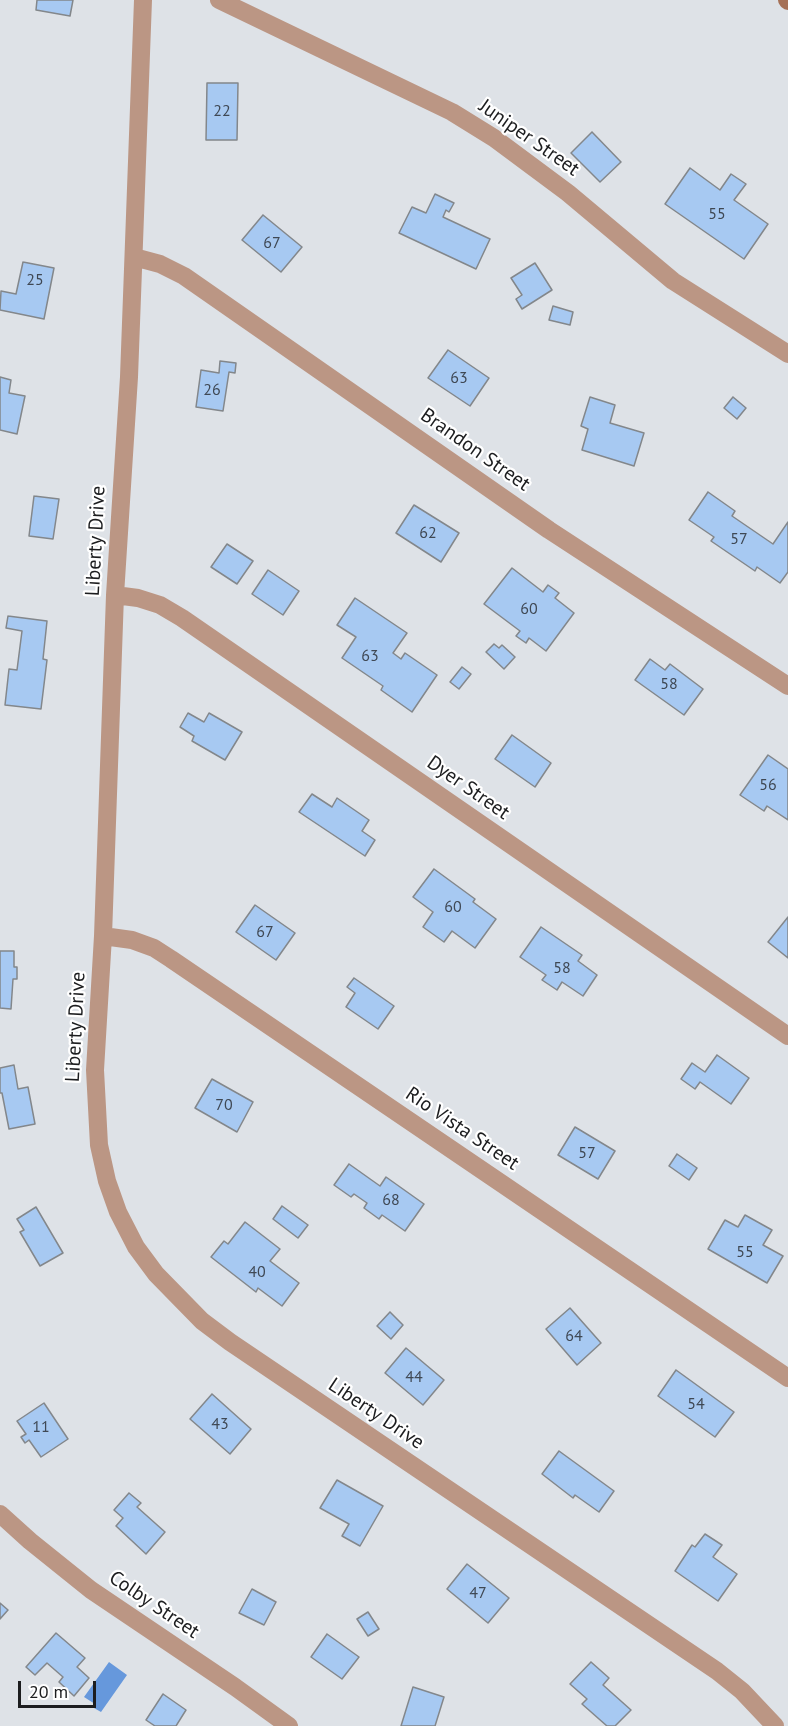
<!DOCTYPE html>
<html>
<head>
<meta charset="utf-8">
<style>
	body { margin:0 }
	#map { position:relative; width:788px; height:1726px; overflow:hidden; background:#dee2e7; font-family:"PT Sans",sans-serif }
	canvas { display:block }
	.scale { position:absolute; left:18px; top:1681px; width:78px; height:27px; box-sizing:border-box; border:3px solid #1c1d1f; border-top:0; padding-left:8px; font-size:18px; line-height:21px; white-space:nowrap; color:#1c1d1f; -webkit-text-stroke:4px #fff; paint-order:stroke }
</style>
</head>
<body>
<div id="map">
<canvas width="788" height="1726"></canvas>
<div class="scale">20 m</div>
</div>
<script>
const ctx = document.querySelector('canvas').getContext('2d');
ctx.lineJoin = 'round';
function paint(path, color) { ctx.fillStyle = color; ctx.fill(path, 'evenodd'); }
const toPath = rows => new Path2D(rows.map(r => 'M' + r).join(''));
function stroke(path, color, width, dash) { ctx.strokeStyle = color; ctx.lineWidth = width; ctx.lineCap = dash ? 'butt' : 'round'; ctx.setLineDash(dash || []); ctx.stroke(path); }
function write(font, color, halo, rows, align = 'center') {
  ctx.font = font + ' "PT Sans",sans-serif'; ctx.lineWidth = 4.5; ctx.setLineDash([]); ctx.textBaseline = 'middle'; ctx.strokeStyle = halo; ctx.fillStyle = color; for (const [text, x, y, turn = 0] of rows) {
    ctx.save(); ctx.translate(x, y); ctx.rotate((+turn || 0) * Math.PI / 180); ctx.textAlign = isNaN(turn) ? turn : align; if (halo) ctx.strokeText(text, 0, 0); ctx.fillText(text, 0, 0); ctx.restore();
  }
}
paint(toPath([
	[109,1662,127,1675,101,1712,94,1708,95,1704,84,1697]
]), '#6698dc');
const building = toPath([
	[37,0,73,0,70,16,36,10,37,0],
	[207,83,238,83,237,140,206,140,207,83],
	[592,132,621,162,600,182,571,153,592,132],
	[690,168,720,190,731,174,746,184,734,200,768,224,744,259,665,204,690,168],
	[435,194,454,203,449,212,446,210,443,217,490,239,476,269,399,233,412,207,426,213,435,194],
	[263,215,302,247,281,272,242,240,263,215],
	[23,262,54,268,44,319,0,310,1,291,16,294,23,262],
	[535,263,552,290,522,309,516,299,522,295,511,278,535,263],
	[553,306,573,312,570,325,549,320,553,306],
	[448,350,489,378,470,406,428,378,448,350],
	[220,361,236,363,235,373,229,372,223,411,196,407,201,370,219,373,220,361],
	[0,377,11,380,9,393,25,396,17,434,0,430,0,377],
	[590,397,615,405,610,423,644,433,634,466,582,450,588,429,581,426,590,397],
	[733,397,746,408,737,419,724,408,733,397],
	[708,492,735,511,732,516,773,544,788,522,788,572,780,583,757,567,755,571,711,541,714,537,689,520,708,492],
	[34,496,59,499,53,539,29,536,34,496],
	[414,505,459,533,441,562,396,533,414,505],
	[227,544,253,561,237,584,211,567,227,544],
	[512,568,543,592,548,585,559,593,555,598,574,613,546,651,529,638,526,643,516,636,520,631,484,604,512,568],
	[268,570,299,591,283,615,252,594,268,570],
	[355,598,407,633,393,653,401,659,405,653,437,675,412,712,381,690,383,686,342,658,356,637,337,625,355,598],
	[8,616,47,621,43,659,47,660,41,709,5,705,9,669,17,670,22,631,6,628,8,616],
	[494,644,499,648,502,645,515,657,504,669,486,652,494,644],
	[650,659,665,670,670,664,703,689,684,715,635,680,650,659],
	[462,667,471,674,459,689,450,682,462,667],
	[188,713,204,722,209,713,242,732,225,760,192,741,194,736,180,727,188,713],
	[512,735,551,763,535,787,495,759,512,735],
	[768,755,788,769,788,820,767,806,764,811,740,795,768,755],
	[312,794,332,807,337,798,369,820,362,831,375,840,365,856,299,812,312,794],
	[434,869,475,899,473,902,496,919,475,948,452,931,444,942,423,927,433,912,413,897,434,869],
	[255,905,295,933,276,960,236,932,255,905],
	[788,917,788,958,768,942,788,917],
	[541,927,582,955,578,961,597,975,583,996,562,982,557,990,542,980,546,975,520,957,541,927],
	[0,951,14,951,14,967,17,967,17,979,13,979,11,1009,0,1008,0,951],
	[354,978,394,1006,378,1029,346,1007,355,993,347,987,354,978],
	[717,1055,749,1078,731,1104,700,1082,695,1089,681,1079,692,1063,705,1072,717,1055],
	[14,1065,18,1089,28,1087,35,1124,9,1129,2,1093,0,1093,0,1068,14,1065],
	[212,1079,253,1102,237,1132,195,1108,212,1079],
	[575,1127,615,1151,598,1179,558,1155,575,1127],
	[677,1154,697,1168,689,1180,669,1166,677,1154],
	[349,1164,380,1186,386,1177,424,1204,405,1231,382,1215,379,1219,364,1208,367,1203,354,1194,351,1197,334,1185,349,1164],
	[282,1206,308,1225,298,1238,273,1219,282,1206],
	[36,1207,63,1253,40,1266,20,1232,24,1230,17,1219,36,1207],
	[745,1215,772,1230,763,1245,783,1256,767,1283,708,1249,725,1220,738,1227,745,1215],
	[245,1222,280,1249,270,1261,299,1283,282,1306,258,1288,256,1292,211,1257,224,1241,228,1244,245,1222],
	[570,1308,601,1343,577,1365,546,1329,570,1308],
	[390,1312,403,1325,391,1339,377,1326,390,1312],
	[406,1348,444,1380,423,1405,385,1373,406,1348],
	[676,1370,734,1412,715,1437,658,1396,676,1370],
	[212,1394,251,1429,230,1454,190,1419,212,1394],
	[44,1403,68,1439,41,1457,29,1440,25,1443,21,1437,26,1434,17,1421,44,1403],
	[559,1451,614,1491,599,1512,575,1495,573,1498,542,1474,559,1451],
	[337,1480,383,1506,360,1546,342,1536,349,1524,320,1508,337,1480],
	[129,1493,141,1503,137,1507,165,1532,146,1554,116,1526,123,1518,114,1510,129,1493],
	[705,1534,722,1545,713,1557,737,1574,718,1601,675,1571,692,1545,695,1547,705,1534],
	[467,1564,509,1598,488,1623,447,1589,467,1564],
	[252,1589,276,1602,264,1625,239,1613,252,1589],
	[0,1603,8,1610,0,1619,0,1603],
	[368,1612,379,1629,368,1636,357,1619,368,1612],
	[56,1633,85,1658,77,1667,89,1678,74,1696,59,1682,63,1677,47,1663,35,1675,26,1667,56,1633],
	[327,1634,359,1657,342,1679,311,1657,327,1634],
	[591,1662,609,1678,603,1685,631,1710,615,1726,607,1726,582,1704,587,1699,570,1684,591,1662],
	[413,1687,444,1697,435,1726,401,1726,413,1687],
	[163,1694,186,1710,176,1726,155,1726,146,1720,163,1694]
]);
paint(building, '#a7c9f2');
stroke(building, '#83878b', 1.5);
stroke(toPath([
	[143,0,129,377,115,595,103,936,95,1070,99,1145,107,1181,118,1212,136,1247,156,1274,202,1321,230,1342,717,1671,742,1691,775,1726],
	[219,0,452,112,494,138,568,193,673,281,788,354],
	[134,257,160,264,184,276,549,530,788,686],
	[115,595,138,598,160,605,182,618,788,1036],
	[103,936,132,940,154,948,171,959,788,1378],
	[0,1514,30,1541,91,1590,235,1687,289,1726]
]), '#bb9684', 18);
stroke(toPath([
	[787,0,788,1]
]), '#a67157', 18);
write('16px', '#3f4854', null, [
	["22",222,111],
	["55",717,214],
	["67",272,243],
	["25",35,280],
	["63",459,378],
	["26",212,390],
	["62",428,533],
	["57",739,539],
	["60",529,609],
	["63",370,656],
	["58",669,684],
	["56",768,785],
	["60",453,907],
	["67",265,932],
	["58",562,968],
	["70",224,1105],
	["57",587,1153],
	["68",391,1200],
	["55",745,1252],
	["40",257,1272],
	["64",574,1336],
	["44",414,1377],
	["54",696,1404],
	["43",220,1424],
	["11",41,1427],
	["47",478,1593]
]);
write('20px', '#1c1d1f', '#fff', [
	["Juniper Street",529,138,35],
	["Brandon Street",475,450,35],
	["Liberty Drive",96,541,-87],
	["Dyer Street",468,788,35],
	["Liberty Drive",76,1027,-87],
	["Rio Vista Street",462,1129,34],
	["Liberty Drive",376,1414,34],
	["Colby Street",154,1605,34]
]);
</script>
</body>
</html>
